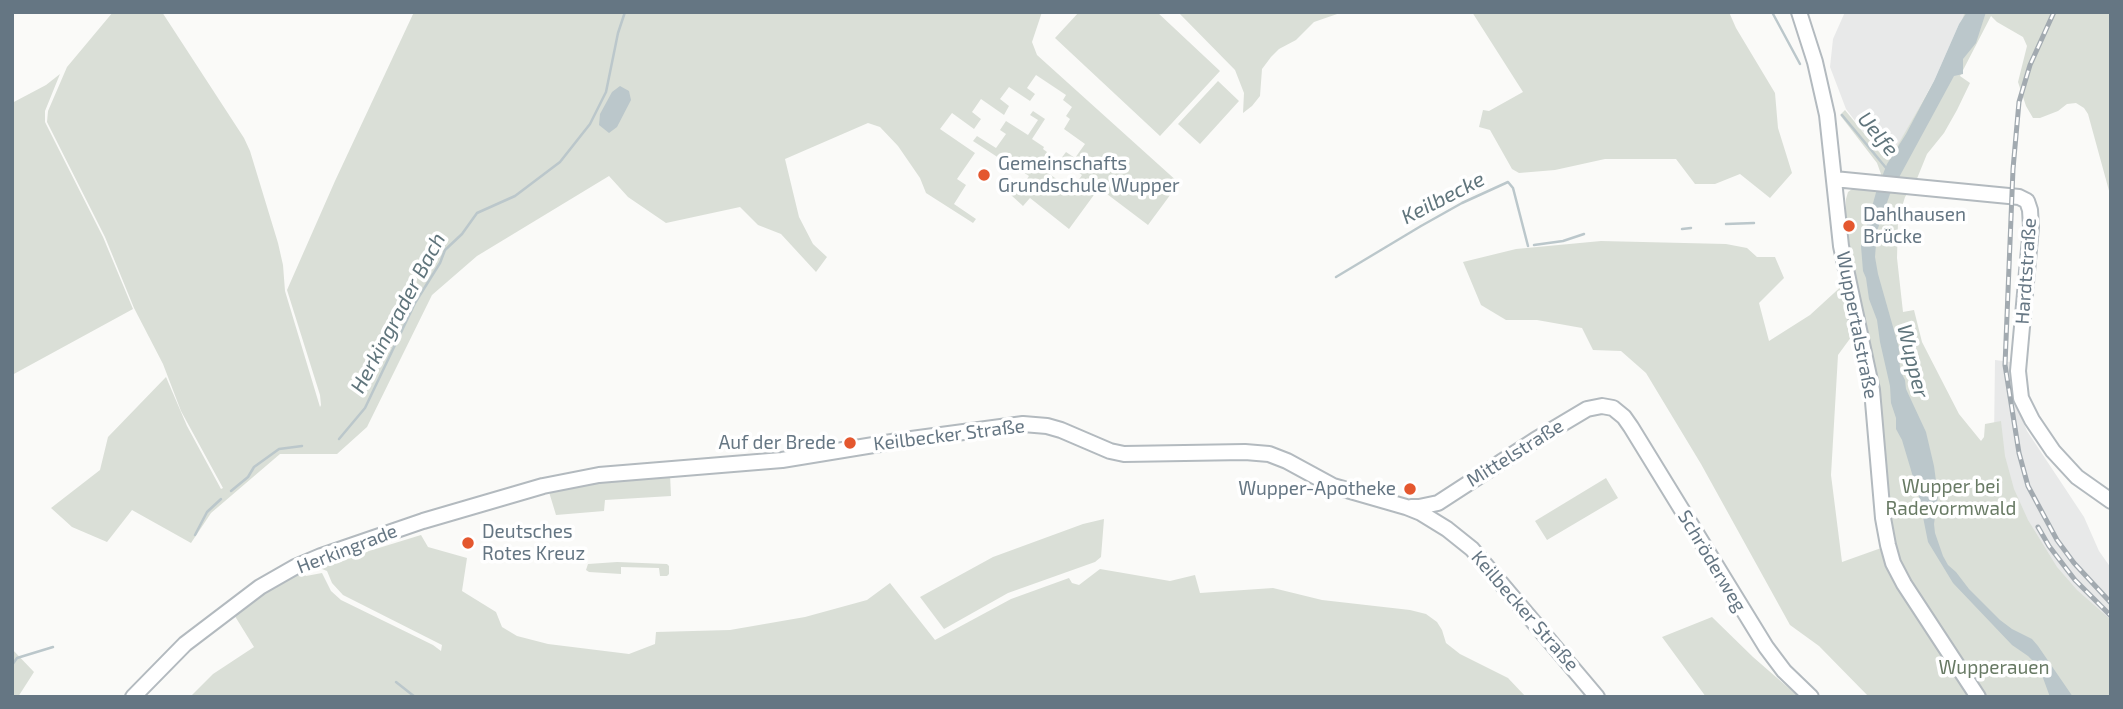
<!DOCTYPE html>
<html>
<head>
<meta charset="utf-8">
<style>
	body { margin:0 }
	#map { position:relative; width:2123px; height:709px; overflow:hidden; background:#fafaf8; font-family:"Exo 2",sans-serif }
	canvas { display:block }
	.frame { position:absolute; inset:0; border:14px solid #657683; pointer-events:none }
</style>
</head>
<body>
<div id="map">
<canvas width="2123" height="709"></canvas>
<div class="frame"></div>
</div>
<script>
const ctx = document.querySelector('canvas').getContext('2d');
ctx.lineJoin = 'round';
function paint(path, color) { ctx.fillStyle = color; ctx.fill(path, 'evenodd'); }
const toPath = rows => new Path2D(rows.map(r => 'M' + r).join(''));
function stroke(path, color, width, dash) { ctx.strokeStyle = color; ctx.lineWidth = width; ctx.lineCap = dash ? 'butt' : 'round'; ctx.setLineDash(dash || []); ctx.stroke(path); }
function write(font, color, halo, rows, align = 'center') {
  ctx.font = font + ' "Exo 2",sans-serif'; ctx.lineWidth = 7; ctx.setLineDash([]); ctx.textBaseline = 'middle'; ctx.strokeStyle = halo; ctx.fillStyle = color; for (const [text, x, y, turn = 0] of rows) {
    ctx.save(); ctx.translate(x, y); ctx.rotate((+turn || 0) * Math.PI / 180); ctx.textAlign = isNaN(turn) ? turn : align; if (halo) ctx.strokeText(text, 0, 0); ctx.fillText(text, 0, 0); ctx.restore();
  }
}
paint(toPath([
	[1845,12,1967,12,1959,24,1934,81,1891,158,1865,134,1846,109,1830,67,1833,39],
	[1995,360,2010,362,2010,385,2015,400,2024,406,2022,419,2027,431,2084,517,2099,551,2111,568,2111,634,2032,549,1994,438]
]), '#e8e9e9');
paint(toPath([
	[113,12,162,12,244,138,250,151,278,243,283,265,285,291,320,407,321,405,320,395,287,290,335,181,414,12,1042,12,1032,42,1037,55,1179,183,1148,225,1099,188,1069,229,1030,198,1023,206,1011,195,1021,180,1025,182,1029,176,1020,170,1023,165,1010,156,1005,162,973,141,977,136,996,148,1006,134,1000,130,1006,121,1028,135,1038,120,1030,115,1033,111,1045,119,1032,139,1044,147,1043,149,1047,152,1038,166,1072,190,1082,175,1060,160,1066,152,1075,158,1085,144,1064,129,1070,119,1066,116,1072,107,1063,100,1066,95,1036,75,1027,88,1035,94,1030,101,1009,87,1000,99,1009,106,1004,115,981,99,972,112,981,119,974,129,952,113,940,129,975,153,957,179,966,185,954,204,976,219,973,223,926,193,920,178,898,146,880,127,868,123,785,159,799,217,813,244,827,257,816,272,781,234,758,225,740,207,666,223,628,197,609,176,477,256,432,295,367,427,337,454,280,454,211,513,191,543,132,510,107,542,72,527,51,508,100,470,108,437,166,377,187,426,221,489,223,488,181,411,163,364,134,308,105,237,47,122,48,111,67,67],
	[1079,12,1157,12,1220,71,1160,136,1055,38],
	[1178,12,1343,12,1314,22,1296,40,1279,49,1271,57,1262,69,1260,96,1252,106,1243,113,1244,93,1235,70],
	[1472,12,1729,12,1736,28,1775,93,1778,128,1792,173,1770,198,1740,174,1715,184,1695,184,1676,159,1605,159,1555,170,1519,173,1512,169,1490,130,1479,127,1483,110,1489,111,1523,92],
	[1965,12,2111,12,2111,198,2088,114,2084,108,2076,103,2067,104,2058,111,2040,118,2033,118,2026,106,2018,82,2027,46,2023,37,1997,22,1991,16,1960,76,1970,83,1957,110,1944,133,1927,154,1916,181,1905,197,1898,220,1897,258,1903,312,1914,310,1922,342,1959,414,1981,441,1984,437,1985,424,2001,421,2005,456,2014,489,2028,520,2057,567,2077,590,2111,620,2111,697,1979,697,1942,642,1890,545,1845,235,1846,199,1848,192,1855,187,1879,187,1881,174,1877,163,1840,115,1845,110,1884,158,1892,155,1948,57],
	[60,74,45,111,45,122,103,237,133,309,12,375,12,103,46,85],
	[1218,81,1239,101,1200,144,1178,124],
	[1601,241,1726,244,1747,248,1757,257,1775,257,1784,278,1759,303,1769,341,1810,315,1846,282,1857,329,1838,355,1831,475,1842,562,1884,547,1976,697,1869,697,1819,646,1790,625,1701,464,1646,373,1621,351,1593,350,1582,328,1537,320,1506,320,1481,305,1463,262,1516,249],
	[670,474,671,496,605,500,604,511,556,515,549,492,595,481],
	[1606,478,1618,498,1547,540,1535,521],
	[1104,519,1101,557,1095,562,1008,593,944,629,920,597,993,557,1083,524],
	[421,535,428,547,467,558,462,591,496,612,502,627,517,636,548,644,629,654,655,644,656,632,730,630,805,617,867,600,890,583,935,640,1011,599,1069,578,1072,583,1079,585,1100,569,1170,581,1195,575,1200,593,1273,588,1322,600,1410,610,1426,614,1437,622,1442,630,1446,643,1460,654,1508,678,1526,697,190,697,213,674,254,647,233,613,262,592,302,572,306,576,322,573,331,591,341,600,433,645,441,651,442,645,343,595,332,583,327,571,317,567],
	[617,562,667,564,669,566,669,574,667,576,660,576,659,568,621,567,621,574,589,572,586,570,588,564],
	[1712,617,1753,657,1799,697,1706,697,1662,637],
	[12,649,34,672,18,697,12,697]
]), '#dadfd7');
paint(toPath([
	[1967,12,1986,12,1976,43,1963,59,1963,74,1954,76,1890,194,1877,231,1875,257,1878,274,1899,348,1900,370,1905,380,1906,389,1926,432,1934,466,1938,496,1934,524,1935,533,1943,556,1948,565,1956,572,1969,589,2000,620,2012,629,2032,639,2038,646,2073,697,2050,697,2039,667,2028,656,2012,645,1953,583,1928,542,1919,497,1902,440,1896,429,1896,418,1891,403,1890,386,1880,342,1877,320,1869,299,1866,278,1863,271,1861,246,1877,189,1887,164,1906,134,1934,81,1959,24],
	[620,86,629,91,631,100,617,127,609,133,599,125,600,114,612,92]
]), '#bbc7cb');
stroke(toPath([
	[1772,12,1800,64],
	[1842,115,1887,169],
	[1726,224,1754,223],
	[1682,229,1691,228],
	[1534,245,1563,241,1584,234],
	[1336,277,1421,226,1462,203,1508,182,1513,188,1528,246],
	[339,439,365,408,415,303,440,263,445,250,462,234,477,213,515,196,560,162,590,124,606,92,618,33,625,12],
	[231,491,248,477,254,467,279,449,302,446],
	[195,535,207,512,221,499],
	[12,665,17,658,53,647],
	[396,682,415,697]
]), '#bbc7cb', 2.5);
const secondary = toPath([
	[1799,12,1815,62,1827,115,1841,246,1872,390,1883,518,1888,545,1893,563,1904,584,1978,697],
	[1834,179,2019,197,2027,201,2030,210,2031,227,2018,371,2021,398,2032,420,2053,451,2077,477,2111,501],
	[1411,507,1419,507,1438,503,1535,440,1587,409,1602,406,1613,408,1624,417,1631,427,1766,647,1784,671,1811,697],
	[133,697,185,644,260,587,295,567,321,556,423,521,543,486,599,475,782,460,904,440,1023,424,1047,426,1061,430,1110,451,1124,454,1245,452,1269,454,1287,461,1333,486,1406,507,1421,513,1447,529,1472,549,1597,697]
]);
stroke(secondary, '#b3babf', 18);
stroke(secondary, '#fff', 14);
const rail = toPath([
	[2054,12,2030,65,2019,102,2013,169,2005,365,2019,453,2028,486,2057,540,2074,563,2111,603],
	[2038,527,2049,546,2075,580,2111,616]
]);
stroke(rail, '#a2aab0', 5);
stroke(rail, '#fff', 2.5, [8]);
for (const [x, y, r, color] of [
	[984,175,7,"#e4572e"],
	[1849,226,7,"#e4572e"],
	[850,443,7,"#e4572e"],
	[1410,489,7,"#e4572e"],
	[468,543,7,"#e4572e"]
]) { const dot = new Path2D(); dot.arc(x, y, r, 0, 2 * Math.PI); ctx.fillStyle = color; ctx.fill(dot); stroke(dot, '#fff', 2.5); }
write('19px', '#657683', '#fff', [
	["Gemeinschafts",998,164],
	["Grundschule Wupper",998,186],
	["Dahlhausen",1863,215],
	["Brücke",1863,237],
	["Auf der Brede",836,443,"right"],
	["Wupper-Apotheke",1396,489,"right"],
	["Deutsches",482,532],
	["Rotes Kreuz",482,554]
], 'left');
write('19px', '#657683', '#fff', [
	["Hardtstraße",2026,271,-86],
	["Wuppertalstraße",1857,325,79],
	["Keilbecker Straße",949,435,-7],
	["Mittelstraße",1515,453,-32],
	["Herkingrade",347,549,-21],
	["Schröderweg",1712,561,59],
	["Keilbecker Straße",1525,611,49]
]);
write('19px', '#687a64', '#fff', [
	["Wupper bei",1951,487],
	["Radevormwald",1951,509],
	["Wupperauen",1994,668]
]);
write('italic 21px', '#60757c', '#fff', [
	["Uelfe",1878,134,50],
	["Keilbecke",1443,198,-27],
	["Herkingrader Bach",398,313,-62],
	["Wupper",1913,361,76]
]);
</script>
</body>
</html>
